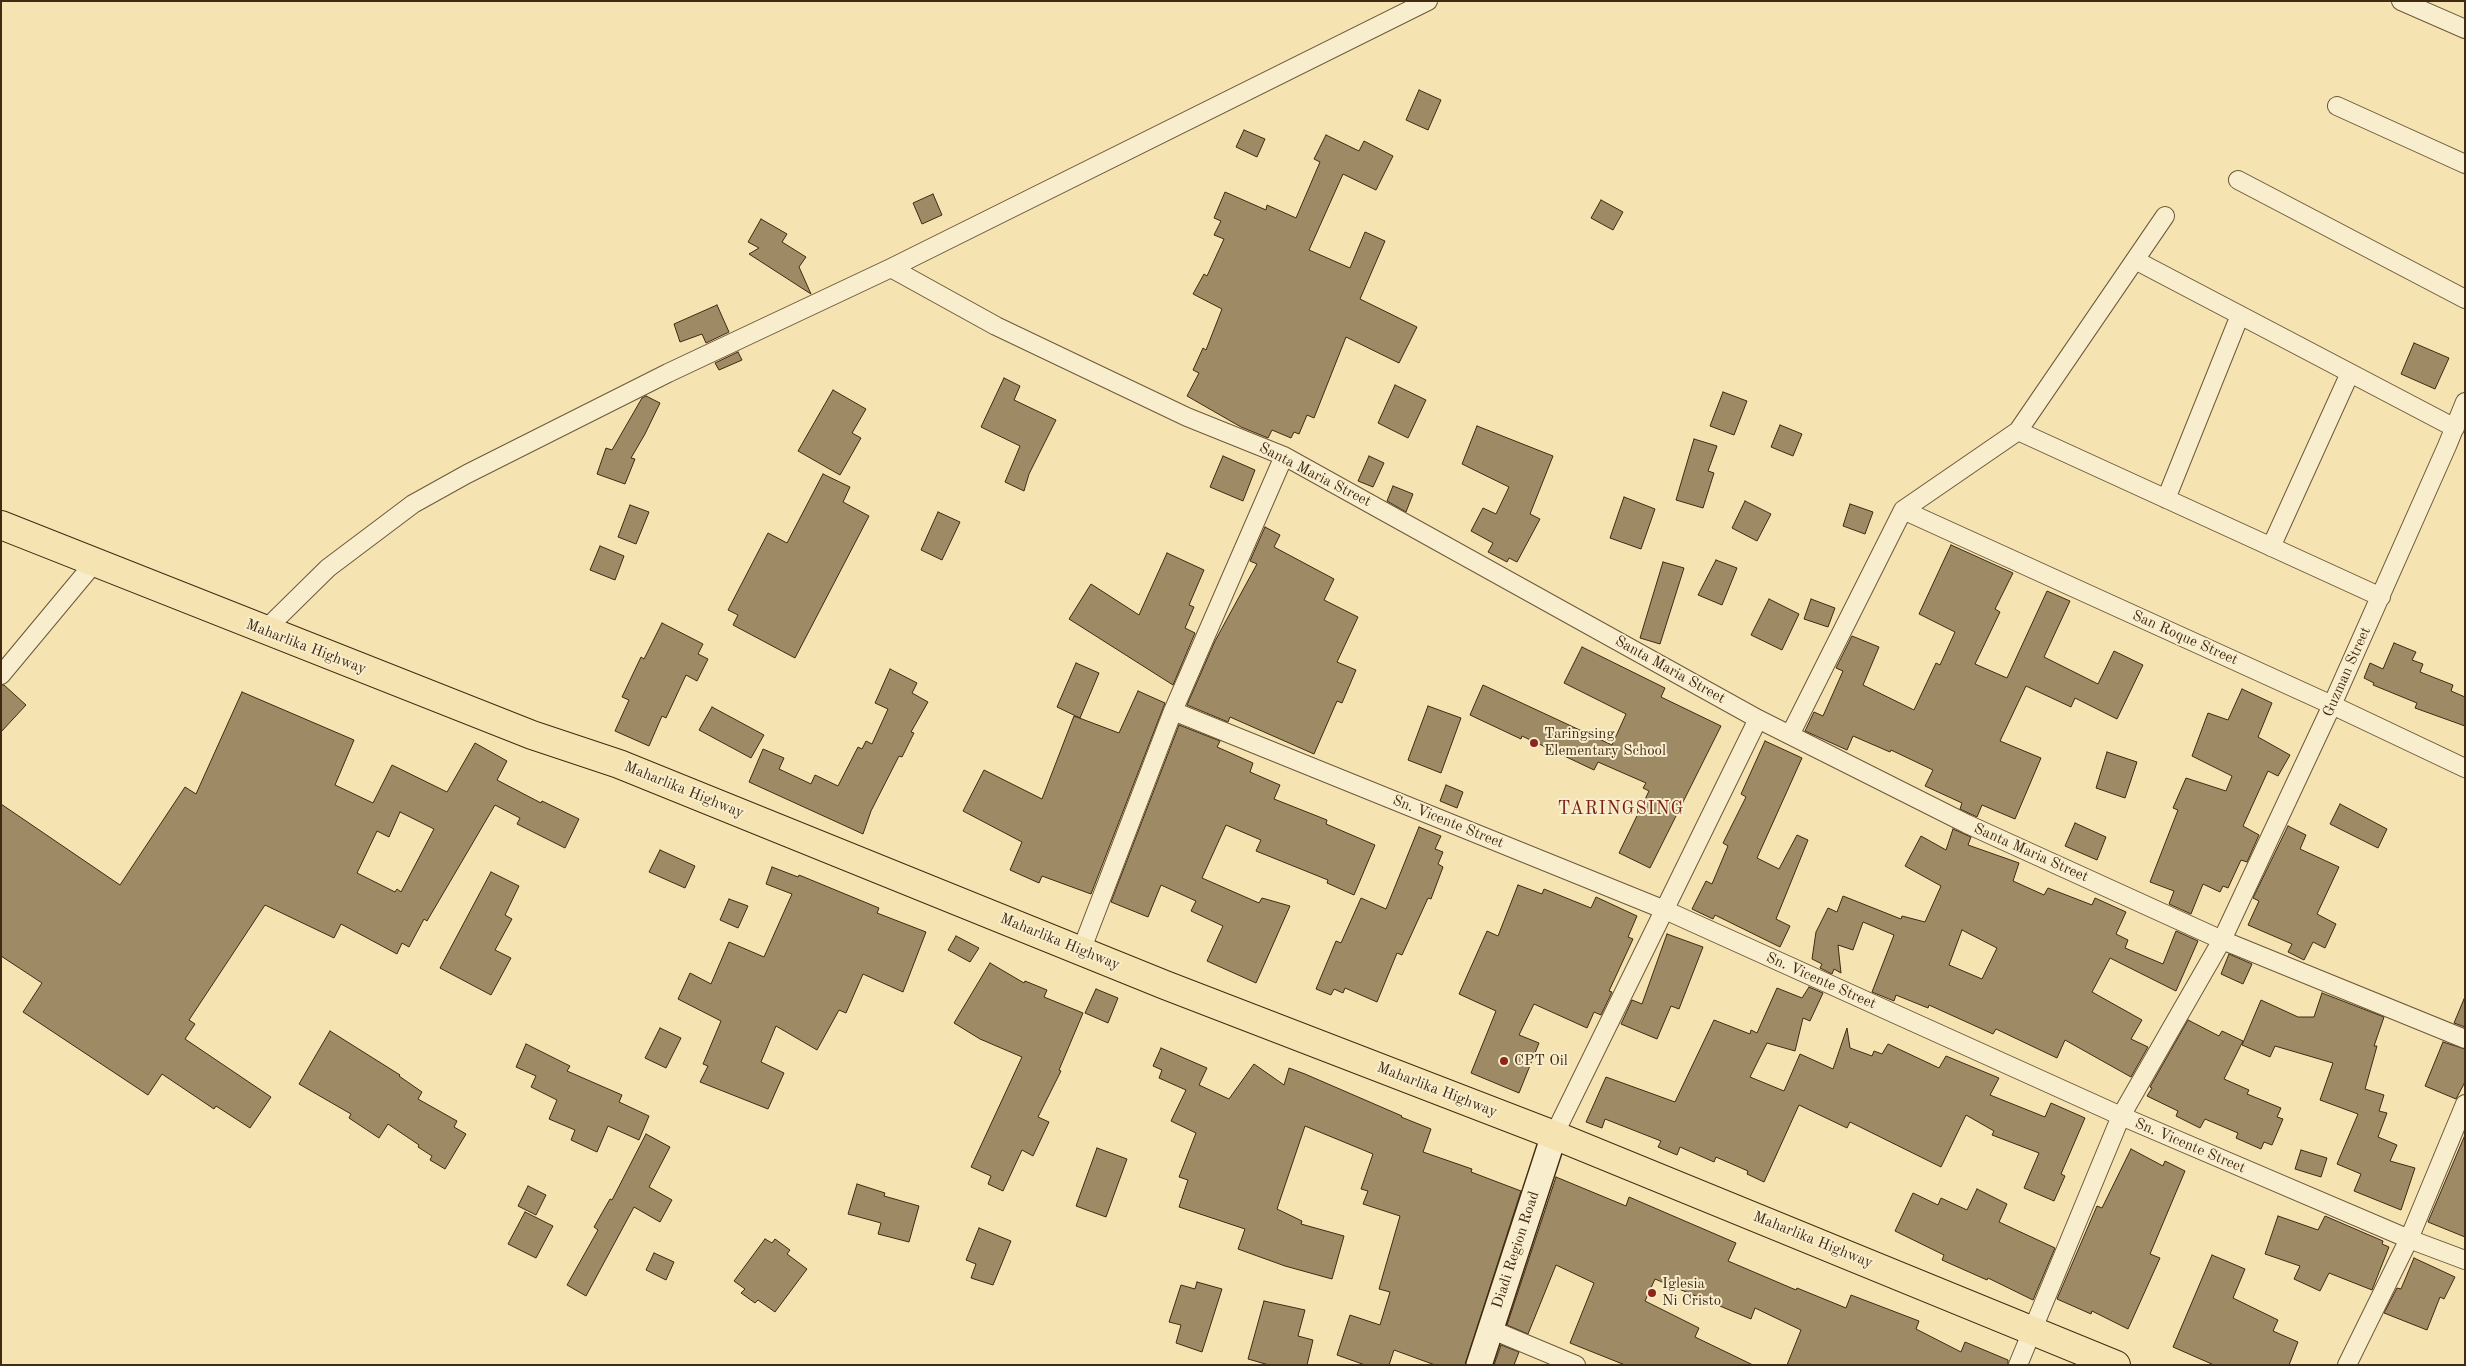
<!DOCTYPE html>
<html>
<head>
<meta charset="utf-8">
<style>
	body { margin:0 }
	#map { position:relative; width:2466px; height:1366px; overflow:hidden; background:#f5e4b2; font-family:"Old Standard TT",serif }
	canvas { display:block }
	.frame { position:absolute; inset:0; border:2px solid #402a12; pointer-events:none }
</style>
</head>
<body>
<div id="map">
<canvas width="2466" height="1366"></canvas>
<div class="frame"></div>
</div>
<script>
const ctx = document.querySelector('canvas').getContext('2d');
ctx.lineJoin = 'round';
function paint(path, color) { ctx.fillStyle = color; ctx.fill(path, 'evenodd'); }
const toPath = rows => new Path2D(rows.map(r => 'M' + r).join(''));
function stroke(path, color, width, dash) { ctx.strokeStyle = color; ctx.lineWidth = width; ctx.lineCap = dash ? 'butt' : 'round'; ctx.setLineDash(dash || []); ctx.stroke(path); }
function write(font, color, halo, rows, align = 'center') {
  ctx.font = font + ' "Old Standard TT",serif'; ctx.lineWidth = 4; ctx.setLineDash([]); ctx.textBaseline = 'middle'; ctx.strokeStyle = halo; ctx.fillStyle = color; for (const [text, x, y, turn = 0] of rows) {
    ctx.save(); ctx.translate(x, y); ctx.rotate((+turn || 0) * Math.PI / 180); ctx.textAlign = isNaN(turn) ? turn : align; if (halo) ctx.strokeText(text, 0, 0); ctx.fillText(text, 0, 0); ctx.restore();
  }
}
const building = toPath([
	[1419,90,1441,100,1428,130,1406,120,1419,90],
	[1244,130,1265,139,1257,157,1236,147,1244,130],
	[1326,135,1359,151,1364,141,1393,156,1376,190,1343,174,1309,250,1350,268,1365,232,1385,241,1360,299,1417,327,1399,363,1346,337,1314,418,1307,415,1299,434,1294,432,1291,438,1272,430,1268,438,1241,427,1187,396,1199,373,1193,370,1203,348,1206,350,1222,309,1193,294,1204,274,1207,276,1224,239,1214,235,1221,221,1214,218,1225,192,1266,210,1267,205,1296,218,1320,162,1314,159,1326,135],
	[933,194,942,215,922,224,913,203,933,194],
	[1601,200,1623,212,1613,230,1591,218,1601,200],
	[761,219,787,234,782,242,806,257,799,267,811,294,749,254,759,248,748,242,761,219],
	[717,305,729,332,706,343,702,334,680,342,674,324,717,305],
	[2414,343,2449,358,2435,389,2401,374,2414,343],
	[738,352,742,360,719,370,715,363,738,352],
	[1004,378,1020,386,1014,400,1056,420,1029,474,1024,491,1005,482,1020,446,981,427,1004,378],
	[1395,385,1426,400,1408,438,1378,423,1395,385],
	[833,390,866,409,852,433,861,438,840,475,798,451,833,390],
	[1723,392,1747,401,1734,435,1710,426,1723,392],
	[646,396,660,403,645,434,631,458,635,459,625,484,597,474,606,448,612,450,642,398,646,396],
	[1780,425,1802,434,1793,456,1771,447,1780,425],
	[1477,426,1553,456,1530,514,1540,519,1517,562,1509,558,1507,562,1488,552,1493,543,1471,531,1483,508,1496,514,1509,487,1462,464,1477,426],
	[1694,439,1717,446,1708,471,1714,473,1703,508,1676,500,1694,439],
	[1223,456,1255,470,1243,501,1210,487,1223,456],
	[1369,456,1384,463,1373,487,1358,481,1369,456],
	[823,474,850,487,843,502,869,516,795,658,733,625,738,615,728,610,768,533,787,543,823,474],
	[1393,486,1413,494,1406,512,1387,501,1393,486],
	[1624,497,1655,509,1641,549,1610,538,1624,497],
	[1745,501,1771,514,1757,541,1732,528,1745,501],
	[1850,504,1873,512,1865,534,1843,526,1850,504],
	[630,505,649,512,636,544,618,537,630,505],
	[938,512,960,522,942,560,921,550,938,512],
	[1265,527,1280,535,1274,547,1334,579,1324,600,1358,617,1337,662,1356,670,1342,703,1337,701,1314,754,1230,717,1228,722,1187,705,1215,641,1257,564,1250,561,1265,527],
	[1951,545,2013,573,1995,609,2000,612,1975,664,2007,678,2047,591,2070,601,2044,657,2098,684,2114,651,2143,665,2117,719,2075,698,2071,707,2026,686,2000,741,2041,758,2015,819,1982,805,1977,817,1960,809,1962,803,1925,786,1933,770,1891,750,1890,752,1853,736,1847,750,1805,731,1814,712,1823,716,1843,671,1836,668,1852,636,1879,647,1863,685,1914,710,1936,663,1940,665,1955,632,1919,614,1951,545],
	[600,546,624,556,615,580,590,570,600,546],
	[1167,553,1204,570,1189,605,1194,607,1185,628,1195,633,1173,685,1069,619,1091,584,1139,615,1167,553],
	[1716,560,1737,568,1722,605,1698,595,1716,560],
	[1663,562,1684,568,1660,644,1640,638,1663,562],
	[1769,599,1799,614,1782,650,1751,635,1769,599],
	[1811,599,1835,608,1828,627,1804,619,1811,599],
	[662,623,703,644,698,654,708,659,697,681,686,675,666,718,662,716,649,746,615,731,629,700,622,697,641,657,644,659,662,623],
	[2394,643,2416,652,2412,660,2423,664,2420,672,2453,685,2451,691,2465,697,2465,726,2415,708,2417,703,2373,685,2374,683,2364,678,2370,663,2383,669,2394,643],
	[1582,647,1665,688,1661,697,1721,726,1650,868,1619,853,1649,791,1643,788,1646,783,1598,762,1594,770,1522,736,1521,739,1470,715,1483,685,1612,745,1626,714,1564,683,1582,647],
	[1076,663,1099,673,1080,718,1057,707,1076,663],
	[890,669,917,683,912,693,928,702,911,732,914,733,902,757,899,756,871,811,863,834,749,782,763,749,784,758,779,769,811,784,815,775,838,786,858,747,862,749,866,741,872,744,888,709,875,703,890,669],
	[1,685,4,685,26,705,1,732,1,685],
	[2242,689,2272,703,2258,737,2290,755,2278,776,2268,771,2243,826,2259,835,2247,862,2241,860,2228,888,2223,886,2220,892,2203,884,2191,914,2169,904,2174,891,2150,882,2178,810,2173,808,2186,778,2226,791,2232,776,2192,756,2208,713,2228,720,2242,689],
	[1138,691,1165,703,1091,894,1042,876,1039,883,1010,870,1022,842,963,811,984,770,1042,799,1074,716,1119,733,1138,691],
	[242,692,354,740,335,785,373,803,392,765,447,792,475,743,507,761,497,780,541,803,542,801,579,819,565,848,517,824,520,818,495,805,427,921,424,919,409,947,402,943,397,954,341,924,334,938,265,905,189,1020,195,1024,185,1039,271,1097,250,1128,216,1106,214,1109,162,1074,148,1095,23,1012,42,983,1,956,1,804,120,885,185,787,196,794,242,692],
	[400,812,434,829,401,892,397,889,395,892,357,873,377,831,389,837,400,812],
	[1428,706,1461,718,1441,773,1408,760,1428,706],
	[712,707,764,735,751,758,699,730,712,707],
	[1179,725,1220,741,1217,747,1253,763,1250,772,1280,785,1274,799,1327,820,1326,824,1375,845,1354,895,1327,883,1328,880,1256,851,1261,840,1226,825,1202,878,1259,903,1262,898,1290,906,1256,983,1207,961,1223,926,1191,911,1196,901,1161,885,1148,917,1111,902,1179,725],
	[1765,741,1802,758,1757,858,1779,869,1797,835,1808,840,1776,919,1790,926,1780,947,1715,915,1713,919,1692,909,1706,881,1712,884,1728,846,1723,843,1746,797,1741,794,1765,741],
	[2107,752,2137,762,2125,798,2096,788,2107,752],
	[1446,785,1463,792,1457,808,1440,801,1446,785],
	[2340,804,2387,829,2378,848,2330,824,2340,804],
	[2075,823,2106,837,2097,860,2065,846,2075,823],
	[2288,826,2306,835,2300,849,2339,867,2317,914,2336,924,2325,948,2313,942,2304,960,2288,952,2292,944,2248,925,2259,901,2253,898,2288,826],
	[1419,827,1441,836,1435,849,1443,852,1438,864,1443,867,1431,899,1428,898,1402,955,1397,953,1377,1002,1345,988,1343,993,1334,989,1331,995,1316,989,1336,941,1341,943,1361,898,1386,909,1419,827],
	[1953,829,1971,837,1968,845,2019,863,2013,881,2044,895,2048,888,2092,905,2095,898,2126,912,2116,934,2128,940,2125,948,2163,964,2176,931,2198,941,2176,991,2110,958,2092,992,2142,1020,2131,1039,2148,1047,2131,1077,2065,1040,2057,1058,1996,1029,1993,1034,1929,1005,1928,1008,1896,995,1894,1001,1872,992,1894,935,1863,922,1853,950,1838,945,1841,973,1834,969,1832,974,1820,968,1822,964,1812,959,1816,932,1828,908,1837,912,1843,896,1901,919,1902,916,1925,922,1941,886,1905,866,1921,836,1946,850,1953,829],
	[1962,930,1997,948,1982,979,1949,965,1962,930],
	[660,850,695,866,685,888,649,872,660,850],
	[772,867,798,877,799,875,879,908,877,913,926,932,903,992,863,974,846,1013,839,1010,817,1050,776,1026,761,1062,784,1073,768,1109,700,1082,708,1066,703,1064,721,1021,678,999,690,973,711,984,729,942,764,957,792,894,766,884,772,867],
	[491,872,519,886,505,915,512,919,495,950,511,958,491,995,440,968,491,872],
	[1518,885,1542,894,1544,889,1591,908,1596,897,1637,916,1628,937,1633,939,1609,991,1612,992,1601,1015,1594,1012,1587,1028,1534,1004,1519,1035,1539,1043,1519,1093,1471,1073,1496,1011,1459,994,1487,931,1498,936,1518,885],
	[729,899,748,906,738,928,720,920,729,899],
	[1667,934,1703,947,1679,1009,1671,1006,1657,1039,1621,1024,1632,1000,1642,1004,1667,934],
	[956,936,979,948,970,962,948,950,956,936],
	[2229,954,2252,964,2243,984,2221,974,2229,954],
	[990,963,1024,983,1025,981,1047,990,1044,997,1083,1013,1059,1070,1061,1071,1038,1117,1049,1122,1033,1156,1022,1150,1003,1191,988,1184,991,1176,971,1167,1022,1057,980,1039,954,1023,990,963],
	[1809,987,1823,993,1810,1021,1803,1018,1795,1051,1767,1043,1750,1077,1784,1091,1800,1054,1833,1069,1847,1028,1850,1048,1872,1056,1874,1051,1882,1054,1888,1044,1939,1068,1946,1056,1999,1078,1990,1095,2045,1117,2051,1103,2085,1118,2061,1174,2065,1176,2054,1201,2024,1188,2039,1153,1992,1135,1994,1131,1966,1115,1941,1167,1850,1122,1847,1128,1799,1105,1764,1182,1747,1174,1748,1171,1716,1157,1714,1162,1680,1147,1677,1155,1658,1147,1661,1141,1605,1119,1602,1128,1586,1122,1606,1077,1675,1102,1714,1020,1750,1034,1751,1030,1757,1033,1777,988,1802,998,1809,987],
	[1096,989,1118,998,1108,1023,1085,1013,1096,989],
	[2322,993,2384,1017,2374,1046,2377,1046,2365,1089,2384,1095,2379,1111,2387,1113,2378,1137,2397,1145,2390,1161,2415,1168,2401,1210,2354,1191,2361,1174,2337,1164,2358,1114,2320,1100,2333,1063,2275,1046,2270,1057,2242,1045,2261,1000,2298,1017,2314,1017,2322,993],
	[2464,999,2465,999,2465,1027,2454,1023,2464,999],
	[2188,1020,2219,1036,2222,1031,2243,1041,2224,1079,2249,1090,2247,1094,2281,1108,2277,1117,2283,1119,2272,1145,2264,1142,2261,1149,2236,1138,2238,1133,2205,1119,2200,1128,2176,1116,2178,1111,2147,1096,2152,1088,2150,1087,2188,1020],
	[660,1028,681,1038,666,1068,645,1058,660,1028],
	[330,1031,400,1075,399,1076,422,1092,418,1099,457,1121,454,1127,466,1134,445,1169,430,1160,432,1156,418,1147,419,1145,388,1124,379,1138,349,1118,351,1114,299,1084,330,1031],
	[2443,1042,2465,1049,2465,1082,2456,1099,2425,1086,2443,1042],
	[526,1044,570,1066,567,1071,622,1095,619,1102,649,1116,639,1140,608,1126,597,1152,571,1140,575,1130,549,1119,557,1100,531,1087,536,1076,516,1067,526,1044],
	[1161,1048,1207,1068,1199,1085,1229,1099,1254,1064,1284,1085,1289,1068,1305,1074,1402,1116,1401,1117,1431,1129,1423,1152,1472,1169,1471,1172,1521,1191,1465,1365,1435,1365,1394,1350,1389,1365,1365,1365,1337,1355,1350,1315,1380,1325,1390,1292,1379,1289,1400,1216,1363,1204,1368,1191,1361,1189,1373,1154,1305,1126,1277,1209,1302,1221,1301,1224,1344,1236,1332,1279,1285,1266,1238,1249,1245,1229,1179,1207,1188,1180,1179,1177,1196,1133,1171,1121,1186,1090,1159,1078,1162,1070,1153,1066,1161,1048],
	[646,1134,670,1147,649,1187,672,1200,660,1222,634,1207,586,1296,567,1285,598,1230,594,1227,610,1199,612,1200,646,1134],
	[2465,1135,2465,1237,2428,1222,2465,1135],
	[1097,1148,1127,1159,1106,1217,1076,1206,1097,1148],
	[2131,1149,2163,1166,2165,1161,2185,1171,2150,1254,2160,1258,2128,1329,2092,1311,2091,1314,2057,1299,2097,1206,2102,1208,2131,1149],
	[2301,1150,2327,1158,2321,1177,2295,1169,2301,1150],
	[1556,1177,1626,1206,1629,1197,1736,1243,1728,1261,1796,1290,1797,1288,1846,1308,1851,1295,1919,1321,1916,1329,1961,1352,1965,1342,2008,1360,2008,1365,1787,1365,1801,1330,1755,1308,1751,1319,1655,1279,1645,1301,1699,1328,1695,1337,1753,1365,1625,1365,1570,1343,1594,1283,1556,1265,1528,1334,1507,1325,1556,1177],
	[857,1184,885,1193,884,1196,919,1206,909,1242,878,1234,881,1223,848,1214,857,1184],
	[528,1186,546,1195,536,1215,518,1206,528,1186],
	[1977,1189,2007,1204,1999,1222,2055,1248,2033,1300,1988,1278,1987,1280,1942,1260,1944,1255,1895,1231,1913,1193,1938,1205,1941,1198,1967,1210,1977,1189],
	[525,1212,553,1226,536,1258,508,1244,525,1212],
	[2278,1216,2318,1230,2325,1216,2383,1241,2382,1244,2389,1247,2372,1290,2329,1273,2320,1291,2294,1279,2300,1266,2265,1254,2278,1216],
	[979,1228,1011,1241,993,1285,971,1278,976,1264,966,1260,979,1228],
	[765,1239,772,1243,775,1239,790,1250,787,1254,807,1269,775,1312,758,1300,755,1303,741,1293,745,1289,734,1281,765,1239],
	[654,1253,674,1262,666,1280,646,1270,654,1253],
	[2212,1255,2245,1269,2233,1298,2278,1320,2273,1331,2298,1342,2289,1365,2214,1365,2173,1347,2212,1255],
	[2414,1258,2455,1277,2444,1299,2440,1297,2427,1330,2384,1313,2397,1288,2401,1289,2414,1258],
	[1197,1282,1222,1289,1202,1352,1176,1343,1181,1325,1169,1322,1181,1285,1195,1289,1197,1282],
	[1264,1301,1305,1310,1298,1336,1313,1340,1307,1365,1269,1365,1248,1359,1264,1301],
	[1501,1345,1519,1352,1514,1365,1494,1365,1501,1345]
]);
paint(building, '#9e8b65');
stroke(building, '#402a12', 1);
const street = toPath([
	[2401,1,2465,29],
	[2337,106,2465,164],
	[2238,180,2465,299],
	[2135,260,2455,428],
	[891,268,996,326,1187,417,1284,456,1758,719,1967,824,2222,940,2465,1039],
	[2018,431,2381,597],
	[2166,499,2240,315],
	[1903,510,2332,705,2465,768],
	[2271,547,2350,373],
	[264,631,328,568,413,504,467,474,668,373,891,268,1428,1],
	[1,675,95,562],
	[1173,711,1665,910,2121,1116,2409,1239,2465,1260],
	[1790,735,1903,510,2018,431,2165,216],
	[1081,951,1173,711,1284,456],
	[1554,1135,1758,719],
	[1490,1329,1576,1365],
	[2018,1365,2121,1116,2222,940,2332,705,2447,446,2465,402],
	[2347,1365,2409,1239,2465,1104]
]);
const secondary = toPath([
	[1479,1365,1554,1135]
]);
const highway = toPath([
	[1,525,532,735,619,764,1165,985,1554,1135,2116,1365]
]);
stroke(street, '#6d583a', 20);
stroke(secondary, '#402a12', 28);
stroke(highway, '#402a12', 30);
stroke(street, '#f8edcd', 18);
stroke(secondary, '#f8edcd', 25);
stroke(highway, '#f5e4b2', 28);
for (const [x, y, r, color] of [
	[1534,743,5,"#8f2418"],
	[1504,1061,5,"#8f2418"],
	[1652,1293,5,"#8f2418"]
]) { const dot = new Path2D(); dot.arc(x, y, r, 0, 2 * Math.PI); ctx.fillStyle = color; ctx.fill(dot); stroke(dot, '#f8edcd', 2); }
write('15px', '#402a12', '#f8edcd', [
	["Santa Maria Street",1315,475,27],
	["San Roque Street",2185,638,24],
	["Maharlika Highway",306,647,21],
	["Santa Maria Street",1670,670,29],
	["Guzman Street",2347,672,-66],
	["Maharlika Highway",684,790,22],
	["Sn. Vicente Street",1448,822,22],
	["Santa Maria Street",2031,853,24],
	["Maharlika Highway",1060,942,22],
	["Sn. Vicente Street",1821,981,24],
	["Maharlika Highway",1437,1090,21],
	["Sn. Vicente Street",2190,1146,23],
	["Maharlika Highway",1813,1240,22],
	["Diadi Region Road",1516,1250,-72]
]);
write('15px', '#402a12', '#f8edcd', [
	["Taringsing",1544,734],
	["Elementary School",1544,751],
	["CPT Oil",1514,1061],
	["Iglesia",1662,1284],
	["Ni Cristo",1662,1301]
], 'left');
ctx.letterSpacing = '1px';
write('18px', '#7a1f14', '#f8edcd', [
	["TARINGSING",1621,809]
]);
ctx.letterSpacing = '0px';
</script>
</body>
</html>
